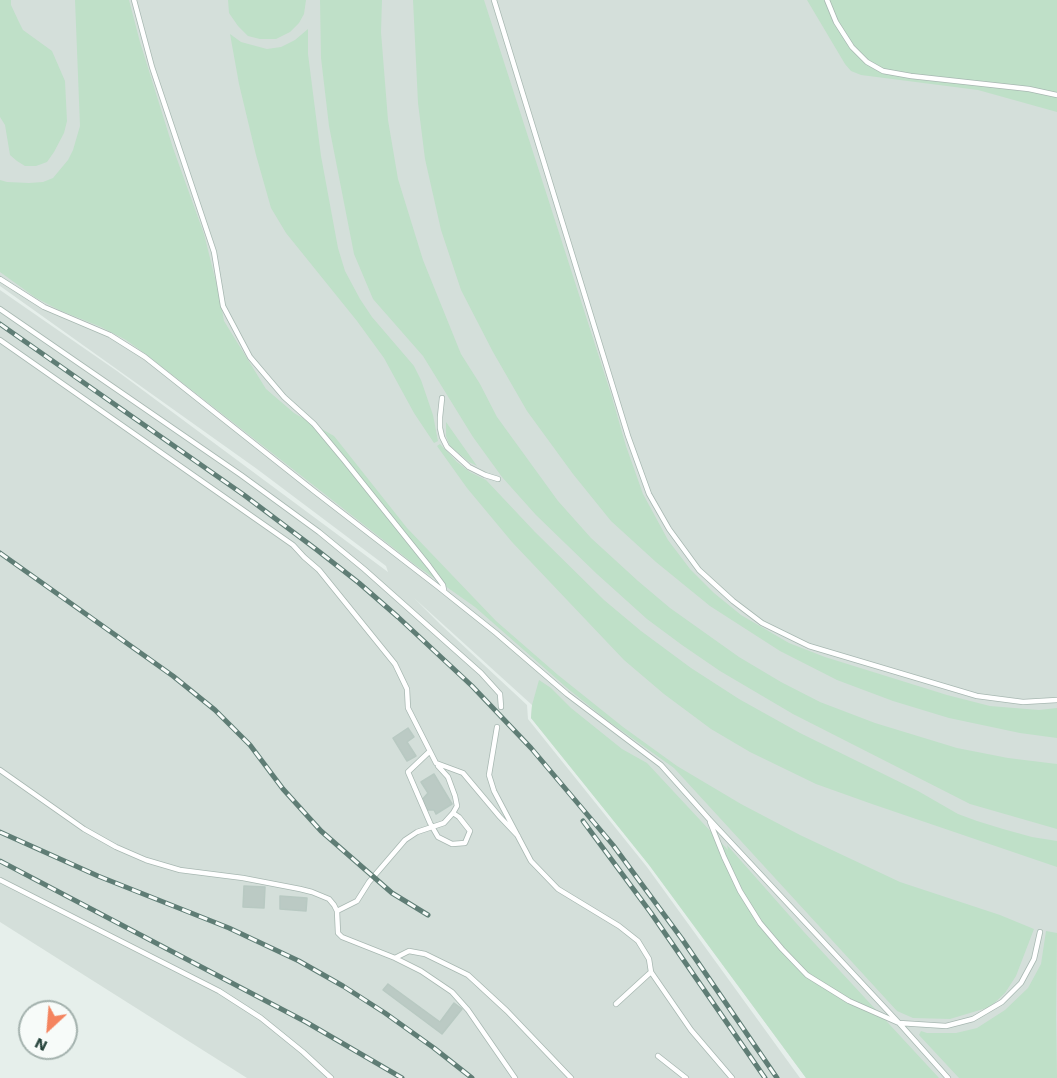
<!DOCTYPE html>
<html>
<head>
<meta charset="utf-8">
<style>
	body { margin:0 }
	#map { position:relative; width:1057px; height:1078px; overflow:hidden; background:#e6efeb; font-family:"Work Sans",sans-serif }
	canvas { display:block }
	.north { position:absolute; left:18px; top:1000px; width:60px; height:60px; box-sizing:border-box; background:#f7fbf9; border:2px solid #a3b1ad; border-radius:50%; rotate:206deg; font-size:16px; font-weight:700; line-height:24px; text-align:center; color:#24423a }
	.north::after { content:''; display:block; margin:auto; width:21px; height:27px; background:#f4845f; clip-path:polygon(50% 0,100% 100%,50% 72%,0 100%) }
</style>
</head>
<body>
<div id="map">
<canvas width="1057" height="1078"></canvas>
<div class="north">N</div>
</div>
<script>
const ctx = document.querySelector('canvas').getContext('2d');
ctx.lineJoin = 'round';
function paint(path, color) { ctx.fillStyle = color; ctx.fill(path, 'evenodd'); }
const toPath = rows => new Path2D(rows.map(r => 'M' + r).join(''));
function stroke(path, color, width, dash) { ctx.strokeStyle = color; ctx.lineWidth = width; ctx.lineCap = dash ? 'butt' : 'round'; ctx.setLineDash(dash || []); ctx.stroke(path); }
paint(toPath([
	[0,0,1057,0,1057,1078,806,1078,648,863,531,718,532,705,414,598,440,624,527,705,528,719,647,867,800,1078,247,1078,0,922,0,290,117,371,388,572,386,566,257,469,0,286]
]), '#d4dfda');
paint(toPath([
	[0,0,11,0,11,5,18,20,23,30,52,51,65,81,67,121,64,133,54,152,47,162,36,166,25,166,17,161,10,155,5,125,0,117],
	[75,0,129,0,140,42,173,148,204,234,220,298,224,321,266,389,294,413,334,436,407,528,496,621,558,675,623,727,677,766,741,804,800,835,900,882,1000,915,1034,929,1016,976,1005,993,990,1007,950,1019,913,1018,897,1011,674,768,608,721,567,688,475,607,414,564,147,355,126,340,101,327,59,310,36,298,0,272,0,180,7,182,29,183,43,182,53,178,68,160,73,150,80,126],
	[228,0,306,0,304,14,299,23,290,32,276,39,260,39,248,36,238,26,229,13],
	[320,0,382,0,381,32,388,120,398,179,423,260,461,354,480,384,497,417,558,501,591,538,638,581,670,608,739,657,781,682,820,702,875,723,957,748,1008,758,1057,764,1057,829,970,804,793,714,720,671,682,645,647,619,597,574,536,515,502,477,473,437,423,356,373,299,354,254,329,126,321,58],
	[413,0,484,0,611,394,626,446,643,494,668,540,690,569,714,593,741,615,789,643,825,657,947,695,990,706,1039,710,1057,708,1057,738,1020,733,949,718,893,701,837,680,780,651,710,606,656,562,611,521,573,474,527,411,493,352,461,290,441,230,425,159,418,103],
	[807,0,1057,0,1057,112,978,90,861,75,851,71,845,64],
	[308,29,308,54,321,156,338,248,345,271,360,299,372,317,414,366,421,380,433,415,438,441,434,443,414,413,384,358,357,321,286,233,271,208,256,155,239,84,230,34,241,42,267,49,281,47,295,40],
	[446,422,477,466,469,462,450,446,446,436],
	[440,444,457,462,470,472,486,480,535,532,604,600,641,631,691,668,739,699,800,733,918,791,958,814,977,821,1003,829,1032,837,1057,841,1057,867,872,804,816,784,750,752,711,729,664,694,624,660,512,542,467,488,437,446],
	[539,680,551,688,571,708,622,749,647,763,728,850,727,845,804,932,939,1078,806,1078,649,865,531,718,532,705],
	[1046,931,1057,933,1056,1019,1057,1078,959,1078,919,1035,921,1031,927,1033,956,1033,977,1028,1005,1010,1028,988,1041,964]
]), '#bfe0c8');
const building = toPath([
	[408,728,414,737,407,742,416,756,407,761,393,738,408,728],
	[434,774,452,804,436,814,434,810,427,810,421,801,428,793,421,782,434,774],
	[244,886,265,887,264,908,243,907,244,886],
	[280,896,307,898,306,911,280,909,280,896],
	[388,984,440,1022,454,1003,462,1009,442,1034,383,990,388,984]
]);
paint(building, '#bbcac4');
stroke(building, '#b8c9c2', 1.5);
const service = toPath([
	[134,0,152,67,214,252,223,306,250,357,284,397,314,424,344,460,429,566,443,585,444,590],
	[494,0,628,436,649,494,669,529,699,570,733,601,762,623,809,646,977,696,1023,702,1057,700],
	[827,0,836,22,852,47,867,62,883,71,911,76,1029,89,1057,95],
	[0,279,44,307,110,335,145,357,314,491,437,586,496,633,567,694,661,765,709,819,899,1023,948,1078],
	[0,309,241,475,319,532,364,569,481,673,500,694,501,707],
	[0,340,293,545,304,557,319,570,395,664,407,689,408,708,436,763,463,773,500,817,518,836],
	[442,398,440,417,440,428,442,437,447,447,469,467,485,475,498,479],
	[497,727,489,775,494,791,531,861,558,889,619,926,638,941,649,959,651,972,616,1004],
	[430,751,408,772,430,823,438,837,452,844,465,843,470,831,459,817,453,813],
	[0,770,84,829,116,847,146,860,180,870,243,878,300,889,312,892,329,899,334,905,337,911,338,933,342,937,395,958,421,971,452,992,468,1010,515,1078],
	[710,822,724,857,740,891,760,923,782,949,807,975,849,1001,899,1023,946,1026,973,1019,1002,1002,1021,983,1034,959,1040,932],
	[0,880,219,991,261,1018,303,1052,331,1078],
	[337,911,357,901,369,882,405,840,417,832,444,823,453,813,457,806,455,796,448,777,438,766],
	[395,958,409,951,425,954,468,975,507,1011,571,1078],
	[651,972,691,1030,732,1078],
	[658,1056,686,1078]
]);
stroke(service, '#a8b8b2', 6);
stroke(service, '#fff', 4.5);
const rail = toPath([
	[0,324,244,495,317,550,359,583,398,617,472,686,531,748,613,845,682,939,777,1078],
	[0,553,173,676,215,710,250,745,283,789,321,831,392,893,428,915],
	[583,821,651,913,765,1078],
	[0,832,98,876,229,928,299,961,343,986,385,1013,434,1048,472,1078],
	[0,861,306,1022,402,1078]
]);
stroke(rail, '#5f7d75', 5);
stroke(rail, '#f7fbf9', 3, [9]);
</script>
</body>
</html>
